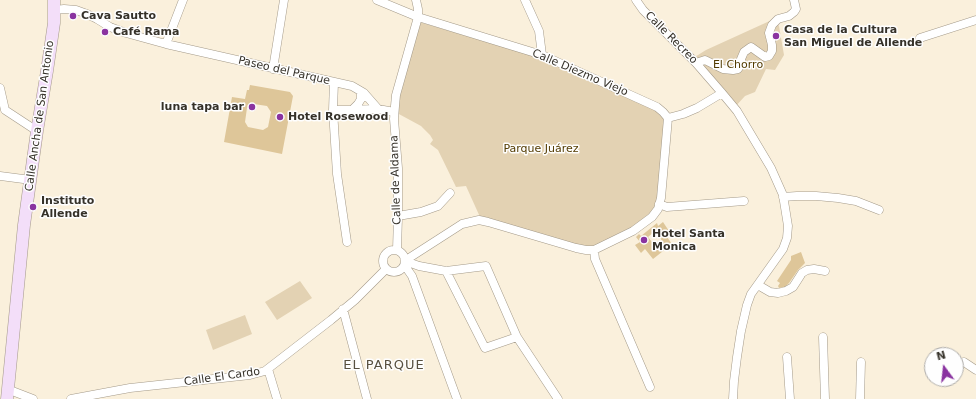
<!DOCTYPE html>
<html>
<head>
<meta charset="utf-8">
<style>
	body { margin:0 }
	#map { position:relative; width:976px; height:399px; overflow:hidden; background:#faf0dc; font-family:"DejaVu Sans",sans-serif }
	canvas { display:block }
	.north { position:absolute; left:924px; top:347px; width:40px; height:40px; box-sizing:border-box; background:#fefefe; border:1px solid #aeaca9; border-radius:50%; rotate:345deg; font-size:11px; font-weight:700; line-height:16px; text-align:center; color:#353129 }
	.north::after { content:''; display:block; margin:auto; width:14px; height:18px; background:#8a33a0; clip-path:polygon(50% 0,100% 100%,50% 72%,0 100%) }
</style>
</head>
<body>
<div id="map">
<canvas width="976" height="399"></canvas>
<div class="north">N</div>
</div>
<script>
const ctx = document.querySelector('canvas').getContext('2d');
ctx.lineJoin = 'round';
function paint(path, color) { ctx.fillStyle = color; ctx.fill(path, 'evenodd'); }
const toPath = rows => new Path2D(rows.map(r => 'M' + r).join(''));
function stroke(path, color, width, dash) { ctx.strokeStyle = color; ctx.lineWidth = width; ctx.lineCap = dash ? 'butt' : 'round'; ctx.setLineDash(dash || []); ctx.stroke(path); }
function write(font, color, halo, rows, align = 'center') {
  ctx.font = font + ' "DejaVu Sans",sans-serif'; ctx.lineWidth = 3; ctx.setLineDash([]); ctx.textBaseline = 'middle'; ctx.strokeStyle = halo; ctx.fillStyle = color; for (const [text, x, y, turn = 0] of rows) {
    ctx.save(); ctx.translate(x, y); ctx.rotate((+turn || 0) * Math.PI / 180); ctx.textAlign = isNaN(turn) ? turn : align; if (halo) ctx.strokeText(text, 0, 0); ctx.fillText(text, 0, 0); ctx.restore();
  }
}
paint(toPath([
	[774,19,779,26,784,55,775,70,766,69,755,92,745,96,735,107,690,60,706,50],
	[419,22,538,57,661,113,666,121,656,208,632,228,587,249,480,217,466,186,456,187,438,150,430,144,433,140,430,135,421,126,397,113,398,95],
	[300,281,312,298,277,320,265,302],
	[245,315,252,334,213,350,206,330]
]), '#e3d2b3');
paint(toPath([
	[250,85,290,92,293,96,282,154,224,142,232,97,245,99,247,90,249,90],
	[254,104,267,106,271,112,268,127,263,130,248,127,245,122,247,108],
	[663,222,671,234,667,237,672,244,653,259,645,249,641,253,635,245,640,242,636,237,639,234,641,236,657,223,658,226],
	[655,231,663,242,656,247,648,237],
	[801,252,805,263,798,270,789,283,785,287,779,288,778,286,780,283,777,281,791,260,791,256]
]), '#dec699');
const minor = toPath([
	[377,0,418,17,542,55,657,107,663,112,668,118],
	[525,0,539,31,542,55],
	[636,0,643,10,696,63,722,93,737,111,771,168,783,195,788,226,787,238,783,249,751,294,747,305,741,331,737,357,734,381,733,399],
	[55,10,64,9,76,10,87,14,97,19,110,27,126,33,166,44,352,86,364,93,378,109,394,112],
	[920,38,976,20],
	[166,44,183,0],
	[696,63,705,60,723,69,733,70,738,69,741,64,741,59,744,52,751,47,765,57,769,56,772,51,772,45,769,33,772,25,778,19,789,16,794,12,796,9,794,0],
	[273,69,284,0],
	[334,82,333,110,337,174,347,242],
	[0,88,5,110,37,131],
	[333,110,342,110,378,109],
	[352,110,358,104,361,99,361,92],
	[668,118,683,114,697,108,722,93],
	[0,176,31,180],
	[783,197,797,196,816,196,838,198,856,201,879,210],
	[659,204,667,207,744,201],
	[398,216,421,212,438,206,450,193],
	'383 261a11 11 0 1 1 22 0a11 11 0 1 1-22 0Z',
	[397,250,398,216,398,168,394,119,395,106,396,95,418,17,418,9,416,0],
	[594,250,595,259,650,387],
	[406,260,462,224,479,220,488,222,576,248,586,250,594,250,633,231,652,217,658,209,661,198,668,118],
	[405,261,419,266,446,271,486,266,517,337,558,399],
	[405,266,412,276,457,399],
	[446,271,485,348,517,337],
	[758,285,770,292,778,293,786,291,793,287,802,273,807,270,814,269,825,271],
	[343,309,367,399],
	[823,337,825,399],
	[787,357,790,399],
	[964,362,976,370],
	[268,369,277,399],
	[7,389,33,399],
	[71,399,130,388,250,375,265,371,331,320,355,300,386,269],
	[860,399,861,362]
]);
const secondary = toPath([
	[7,399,24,225,37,131,47,71,54,23,54,0]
]);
stroke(minor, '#a49a89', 9);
stroke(secondary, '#a49a89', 13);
stroke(minor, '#fff', 8);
stroke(secondary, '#f3def9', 12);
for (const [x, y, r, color] of [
	[73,16,4,"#8a33a0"],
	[105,32,4,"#8a33a0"],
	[776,36,4,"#8a33a0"],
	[252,107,4,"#8a33a0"],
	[280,117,4,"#8a33a0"],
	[33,207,4,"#8a33a0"],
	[644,240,4,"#8a33a0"]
]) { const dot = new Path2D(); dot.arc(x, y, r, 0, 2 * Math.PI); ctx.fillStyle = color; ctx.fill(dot); stroke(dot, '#fefefe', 1.5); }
write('bold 11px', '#353129', '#fefefe', [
	["Cava Sautto",81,16],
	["Casa de la Cultura",784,30],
	["San Miguel de Allende",784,43],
	["Café Rama",113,32],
	["luna tapa bar",244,107,"right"],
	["Hotel Rosewood",288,117],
	["Instituto",41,201],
	["Allende",41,214],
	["Hotel Santa",652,234],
	["Monica",652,247]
], 'left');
write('11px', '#353129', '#fefefe', [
	["Calle Recreo",671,38,45],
	["Paseo del Parque",284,71,13],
	["Calle Diezmo Viejo",580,73,23],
	["Calle Ancha de San Antonio",40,116,-82],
	["Calle de Aldama",396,180,-92],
	["Calle El Cardo",222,377,-8]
]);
write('11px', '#533b00', '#fefefe', [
	["El Chorro",738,65],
	["Parque Juárez",541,149]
]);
ctx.letterSpacing = '1px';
write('13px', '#58503f', '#fefefe', [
	["EL PARQUE",384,366]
]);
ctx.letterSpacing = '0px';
</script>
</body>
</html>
